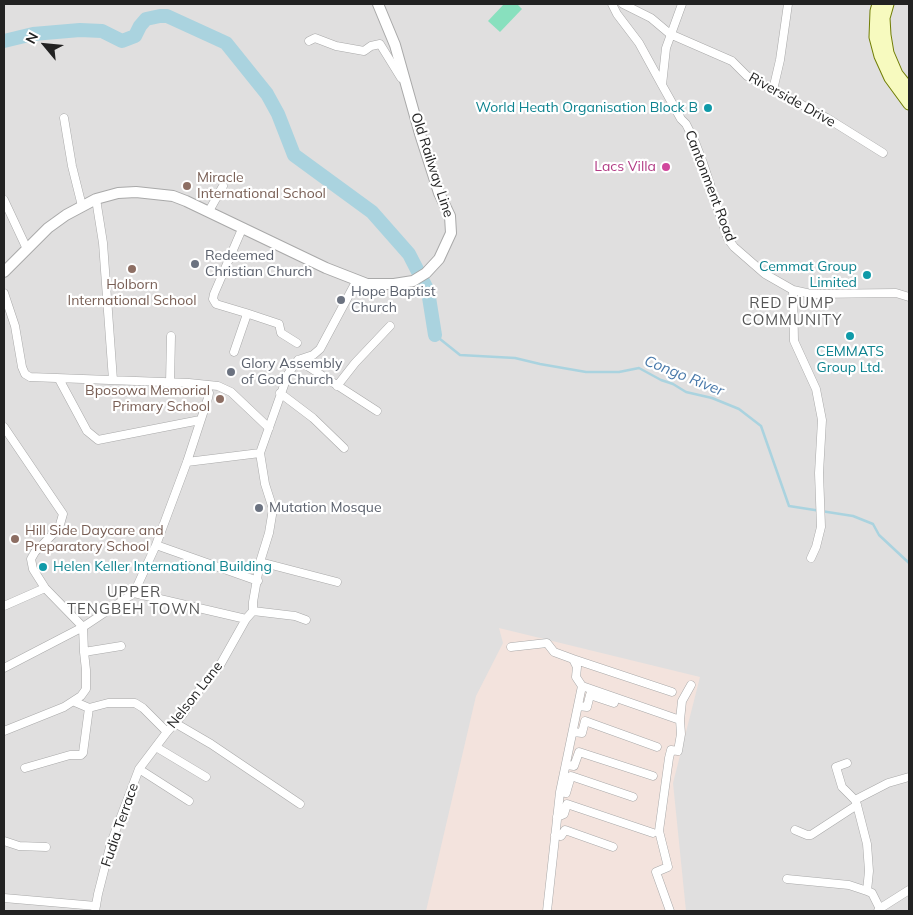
<!DOCTYPE html>
<html>
<head>
<meta charset="utf-8">
<style>
	body { margin:0 }
	#map { position:relative; width:913px; height:915px; overflow:hidden; background:#f2efe9; font-family:Mulish,sans-serif }
	canvas { display:block }
	.frame { position:absolute; inset:0; border:5px solid #222; pointer-events:none }
	.north { position:absolute; left:20px; top:20px; width:50px; height:50px; -webkit-text-stroke:4px #fff; paint-order:stroke; rotate:298deg; font-size:14px; font-weight:700; line-height:20px; text-align:center; color:#222 }
	.north::after { content:''; display:block; margin:auto; width:18px; height:22px; background:#222; clip-path:polygon(50% 0,100% 100%,50% 72%,0 100%) }
</style>
</head>
<body>
<div id="map">
<canvas width="913" height="915"></canvas>
<div class="frame"></div>
<div class="north">N</div>
</div>
<script>
const ctx = document.querySelector('canvas').getContext('2d');
ctx.lineJoin = 'round';
function paint(path, color) { ctx.fillStyle = color; ctx.fill(path, 'evenodd'); }
const toPath = rows => new Path2D(rows.map(r => 'M' + r).join(''));
function stroke(path, color, width, dash) { ctx.strokeStyle = color; ctx.lineWidth = width; ctx.lineCap = dash ? 'butt' : 'round'; ctx.setLineDash(dash || []); ctx.stroke(path); }
function write(font, color, halo, rows, align = 'center') {
  ctx.font = font + ' Mulish,sans-serif'; ctx.lineWidth = 4.5; ctx.setLineDash([]); ctx.textBaseline = 'middle'; ctx.strokeStyle = halo; ctx.fillStyle = color; for (const [text, x, y, turn = 0] of rows) {
    ctx.save(); ctx.translate(x, y); ctx.rotate((+turn || 0) * Math.PI / 180); ctx.textAlign = isNaN(turn) ? turn : align; if (halo) ctx.strokeText(text, 0, 0); ctx.fillText(text, 0, 0); ctx.restore();
  }
}
paint(toPath([
	[4,4,909,4,909,911,4,911]
]), '#e0dfdf');
paint(toPath([
	[499,628,700,677,673,783,686,911,426,911,476,696,503,643]
]), '#f3e3dd');
paint(toPath([
	[504,4,517,4,522,9,500,32,488,21]
]), '#88e0be');
stroke(toPath([
	[435,335,460,355,515,358,540,364,586,372,619,372,639,368,661,380,673,384,686,392,712,398,739,409,761,426,789,506,853,516,873,524,879,535,909,563]
]), '#aad3df', 2.5);
stroke(toPath([
	[4,41,33,34,80,30,102,31,122,41,135,36,140,26,146,19,160,16,167,16,226,43,267,94,278,114,294,155,372,212,409,254,428,291,435,335]
]), '#aad3df', 14);
const minor = toPath([
	[612,4,617,14,639,43,662,85],
	[623,4,651,18,670,34,732,61,747,76,827,118,883,153],
	[682,4,666,48,662,85,681,119,686,124,695,142,703,163,724,227,728,239,734,247,765,274,793,290,811,294,896,293,909,297],
	[309,41,315,38,336,46,364,51,371,46,380,44,401,78],
	[773,90,780,60,788,4],
	[64,118,72,166,82,206],
	[96,199,103,243,113,380],
	[4,200,27,249],
	[209,211,223,186],
	[793,290,794,341,816,389,822,420,819,473,821,527,816,547,811,558],
	[4,293,15,326,22,367,25,374,30,377,189,383,218,386,231,392,269,428],
	[246,313,279,324,281,333,297,343],
	[234,352,246,317,246,313,216,304,213,299,214,294,242,229],
	[298,360,377,411],
	[59,379,87,431,98,440,200,420],
	[170,383,171,336],
	[337,386,355,363,390,326],
	[280,393,313,418,344,448],
	[4,427,63,514,59,528,35,552,31,559,33,569,45,588,83,627],
	[187,462,260,453],
	[156,545,258,581],
	[260,562,337,582],
	[134,593,156,545,187,462,208,398,209,393,205,385],
	[4,606,45,588],
	[253,611,295,616,306,620],
	[511,647,547,643,554,652,573,659,577,667,576,677,582,686,560,792,547,911],
	[84,652,121,646],
	[573,659,672,692],
	[4,668,83,627,134,593,246,619],
	[582,686,680,720],
	[75,702,89,708,108,703,135,703,143,708,167,732],
	[579,706,587,707,590,695,614,703],
	[175,723,211,744,300,804],
	[4,731,64,707,81,696,86,689,86,670,84,652,83,627],
	[574,732,582,733,585,721,657,747],
	[156,747,206,777],
	[847,763,836,767,842,787,855,800,857,805,867,844,869,871,867,891,872,893,881,911],
	[567,765,574,766,579,752,653,776],
	[25,768,70,755,81,755,83,753,89,708],
	[139,769,189,801],
	[560,792,566,793,571,776,633,797],
	[855,800,888,783,909,777],
	[557,817,564,814,567,804,653,833],
	[795,830,807,835,811,835,857,805],
	[555,835,561,836,565,830,613,847],
	[4,841,19,846,46,847],
	[787,879,849,885,867,891],
	[4,898,96,906],
	[95,911,98,894,111,843,139,769,167,732,183,714,202,686,219,667,246,619,253,611,253,602,260,562,269,533,273,509,265,484,260,453,288,374,298,360,313,355,320,349,357,280],
	[670,911,656,872,668,867,659,831,669,758,671,750,678,751,681,734,680,720,682,701,691,685],
	[878,911,879,909,909,890]
]);
const tertiary = toPath([
	[4,272,48,228,66,215,96,199,118,193,136,192,173,196,186,201,326,268,367,284,394,284,413,281,426,273,439,259,451,233,450,216,439,193,420,134,395,45,378,4]
]);
const secondary = toPath([
	[878,4,876,11,875,37,880,56,890,78,909,104],
	[888,4,884,18,885,35,888,53,897,74,909,89]
]);
stroke(minor, '#a9a9a9', 9);
stroke(tertiary, '#a9a9a9', 12);
stroke(secondary, '#707d05', 13);
stroke(minor, '#fff', 8);
stroke(tertiary, '#fff', 10);
stroke(secondary, '#f7fabf', 11);
for (const [x, y, r, color] of [
	[708,108,5,"#0f9aa8"],
	[666,167,5,"#d1479c"],
	[187,186,5,"#8d6e63"],
	[195,264,5,"#6b7280"],
	[132,269,5,"#8d6e63"],
	[867,275,5,"#0f9aa8"],
	[341,300,5,"#6b7280"],
	[850,336,5,"#0f9aa8"],
	[231,372,5,"#6b7280"],
	[220,399,5,"#8d6e63"],
	[259,508,5,"#6b7280"],
	[15,539,5,"#8d6e63"],
	[43,567,5,"#0f9aa8"]
]) { const dot = new Path2D(); dot.arc(x, y, r, 0, 2 * Math.PI); ctx.fillStyle = color; ctx.fill(dot); stroke(dot, '#fff', 2); }
write('14px', '#222', '#fff', [
	["Riverside Drive",792,100,29],
	["Old Railway Line",432,165,72],
	["Cantonment Road",710,186,69],
	["Nelson Lane",195,695,-52],
	["Fudia Terrace",120,825,-71]
]);
write('14px', '#0d838f', '#fff', [
	["World Heath Organisation Block B",698,108],
	["Cemmat Group",857,267],
	["Limited",857,283],
	["CEMMATS",850,352,"center"],
	["Group Ltd.",850,368,"center"],
	["Helen Keller International Building",53,567,"left"]
], 'right');
write('14px', '#b23c85', '#fff', [
	["Lacs Villa",656,167]
], 'right');
write('14px', '#785e54', '#fff', [
	["Miracle",197,178],
	["International School",197,194],
	["Holborn",132,285,"center"],
	["International School",132,301,"center"],
	["Bposowa Memorial",210,391,"right"],
	["Primary School",210,407,"right"],
	["Hill Side Daycare and",25,531],
	["Preparatory School",25,547]
], 'left');
write('14px', '#5b616d', '#fff', [
	["Redeemed",205,256],
	["Christian Church",205,272],
	["Hope Baptist",351,292],
	["Church",351,308],
	["Glory Assembly",241,364],
	["of God Church",241,380],
	["Mutation Mosque",269,508]
], 'left');
ctx.letterSpacing = '1px';
write('15px', '#555', '#fff', [
	["RED PUMP",792,303],
	["COMMUNITY",792,320],
	["UPPER",134,592],
	["TENGBEH TOWN",134,609]
]);
ctx.letterSpacing = '0px';
write('italic 15px', '#4a7aab', '#fff', [
	["Congo River",684,376,22]
]);
</script>
</body>
</html>
